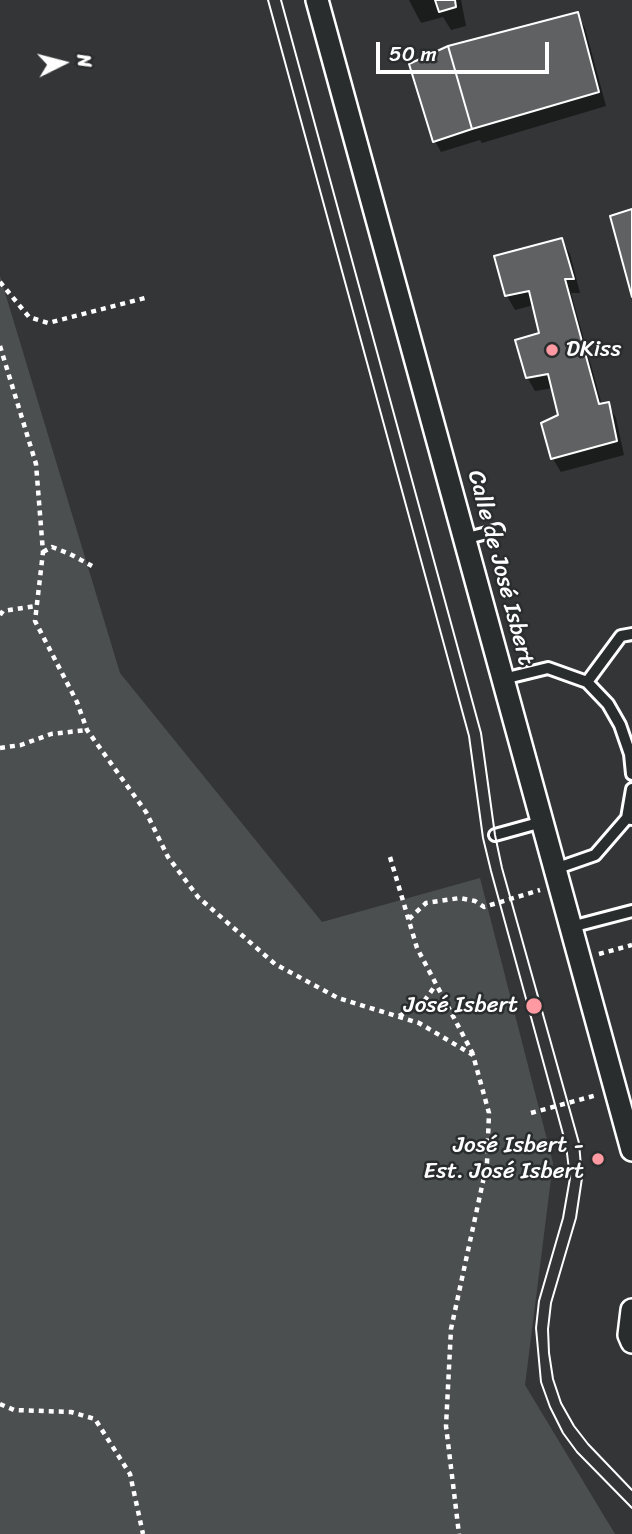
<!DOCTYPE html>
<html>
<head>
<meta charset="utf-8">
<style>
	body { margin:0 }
	#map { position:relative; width:632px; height:1534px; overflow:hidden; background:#333536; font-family:Sriracha,sans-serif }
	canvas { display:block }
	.north { position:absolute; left:28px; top:28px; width:70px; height:70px; -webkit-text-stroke:5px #2a2d2e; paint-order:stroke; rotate:84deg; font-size:19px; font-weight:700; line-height:28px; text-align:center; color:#fff }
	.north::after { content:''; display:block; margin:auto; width:24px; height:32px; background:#fff; clip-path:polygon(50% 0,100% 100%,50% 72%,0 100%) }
	.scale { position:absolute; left:376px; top:42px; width:173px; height:32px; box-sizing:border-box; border:4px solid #fff; border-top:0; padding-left:9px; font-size:21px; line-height:24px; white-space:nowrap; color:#fff; -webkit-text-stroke:5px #2a2d2e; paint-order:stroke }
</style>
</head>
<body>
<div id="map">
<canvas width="632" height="1534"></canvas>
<div class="north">N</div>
<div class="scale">50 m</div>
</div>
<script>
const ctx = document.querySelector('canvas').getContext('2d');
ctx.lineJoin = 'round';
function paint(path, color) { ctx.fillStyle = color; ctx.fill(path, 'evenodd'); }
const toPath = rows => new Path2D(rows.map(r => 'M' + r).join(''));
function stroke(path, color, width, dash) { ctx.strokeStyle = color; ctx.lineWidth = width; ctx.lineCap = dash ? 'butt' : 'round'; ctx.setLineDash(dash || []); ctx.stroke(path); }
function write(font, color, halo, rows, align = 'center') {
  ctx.font = font + ' Sriracha,sans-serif'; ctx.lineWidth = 5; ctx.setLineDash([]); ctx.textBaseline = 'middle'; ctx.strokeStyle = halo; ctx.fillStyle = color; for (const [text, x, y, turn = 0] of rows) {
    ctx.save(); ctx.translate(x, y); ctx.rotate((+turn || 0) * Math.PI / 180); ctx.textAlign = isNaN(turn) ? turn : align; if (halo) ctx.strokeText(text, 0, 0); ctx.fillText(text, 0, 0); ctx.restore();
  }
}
paint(toPath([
	[0,276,120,673,322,922,480,878,553,1163,525,1385,615,1534,0,1534]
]), '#4c4f50');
paint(toPath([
	[409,0,461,0,466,26,451,30,443,17,421,23],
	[577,14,585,28,606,106,482,143,480,140,441,152,435,141,411,65],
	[562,240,570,254,580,293,571,293,602,405,608,404,616,418,624,455,561,472,553,459,560,416,553,388,535,391,527,377,541,334,534,305,515,310,507,296,496,258],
	[556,370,557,374,528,379,528,375]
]), '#0007');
const building = toPath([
	[435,0,455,0,456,7,439,12,435,0],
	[578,12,599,92,472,129,448,46,578,12],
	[448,46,472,129,433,142,409,64,448,46],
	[632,209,632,297,610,216,632,209],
	[562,238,574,279,565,279,599,404,609,402,617,441,551,459,541,423,558,415,548,374,526,378,515,340,539,333,529,291,505,296,494,256,562,238]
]);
paint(building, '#5f6162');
stroke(building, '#fff', 2);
const service = toPath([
	[464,539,498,530],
	[632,634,621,636,587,682,608,704,620,725,630,754,632,774],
	[503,679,548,668,587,682],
	[632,789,627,818,632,819],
	[495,835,542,822],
	[555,869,595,855,627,818],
	[571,927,632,911]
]);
const minor = toPath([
	[317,0,632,1150],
	[632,1310,629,1335,632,1342]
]);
stroke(service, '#fff', 16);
stroke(minor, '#fff', 26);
stroke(toPath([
	[0,282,29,317,48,323,149,297],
	[0,346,36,464,43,552,35,621,77,702,87,730,146,812,168,857,198,897,275,964,338,998,419,1023,473,1055,489,1113,487,1163,451,1329,446,1426,459,1534],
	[43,552,52,547,70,554,92,566],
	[0,615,3,611,36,606],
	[0,748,21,745,51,734,87,730],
	[390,857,417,948,473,1054],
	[409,919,426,903,460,898,475,901,484,907,540,890],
	[599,954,632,945],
	[399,1016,422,1004,435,986],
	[531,1113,597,1095],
	[0,1404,14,1410,71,1412,95,1419,130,1474,143,1534]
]), '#fff', 4.5, [5, 5]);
stroke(service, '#2a2d2e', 10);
stroke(minor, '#2a2d2e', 21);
stroke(toPath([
	[268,0,469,736,483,838,491,871,566,1145,570,1178,563,1218,539,1301,536,1328,541,1382,550,1407,563,1433,577,1452,632,1508],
	[281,0,481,733,495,835,502,868,579,1143,582,1178,576,1218,551,1303,548,1329,549,1353,553,1379,561,1403,574,1426,588,1444,632,1490]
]), '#fff', 2);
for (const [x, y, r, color] of [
	[552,350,7,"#ff9aa2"],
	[534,1006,9,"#ff9aa2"],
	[598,1159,7,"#ff9aa2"]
]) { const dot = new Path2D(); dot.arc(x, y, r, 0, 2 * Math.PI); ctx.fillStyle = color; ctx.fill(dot); stroke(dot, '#2a2d2e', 2.5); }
write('23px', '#fff', '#2a2d2e', [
	["DKiss",566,350,"left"],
	["José Isbert",518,1006],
	["José Isbert -",584,1146],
	["Est. José Isbert",584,1172]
], 'right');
write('23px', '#fff', '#2a2d2e', [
	["Calle de José Isbert",500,568,75]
]);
</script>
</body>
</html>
